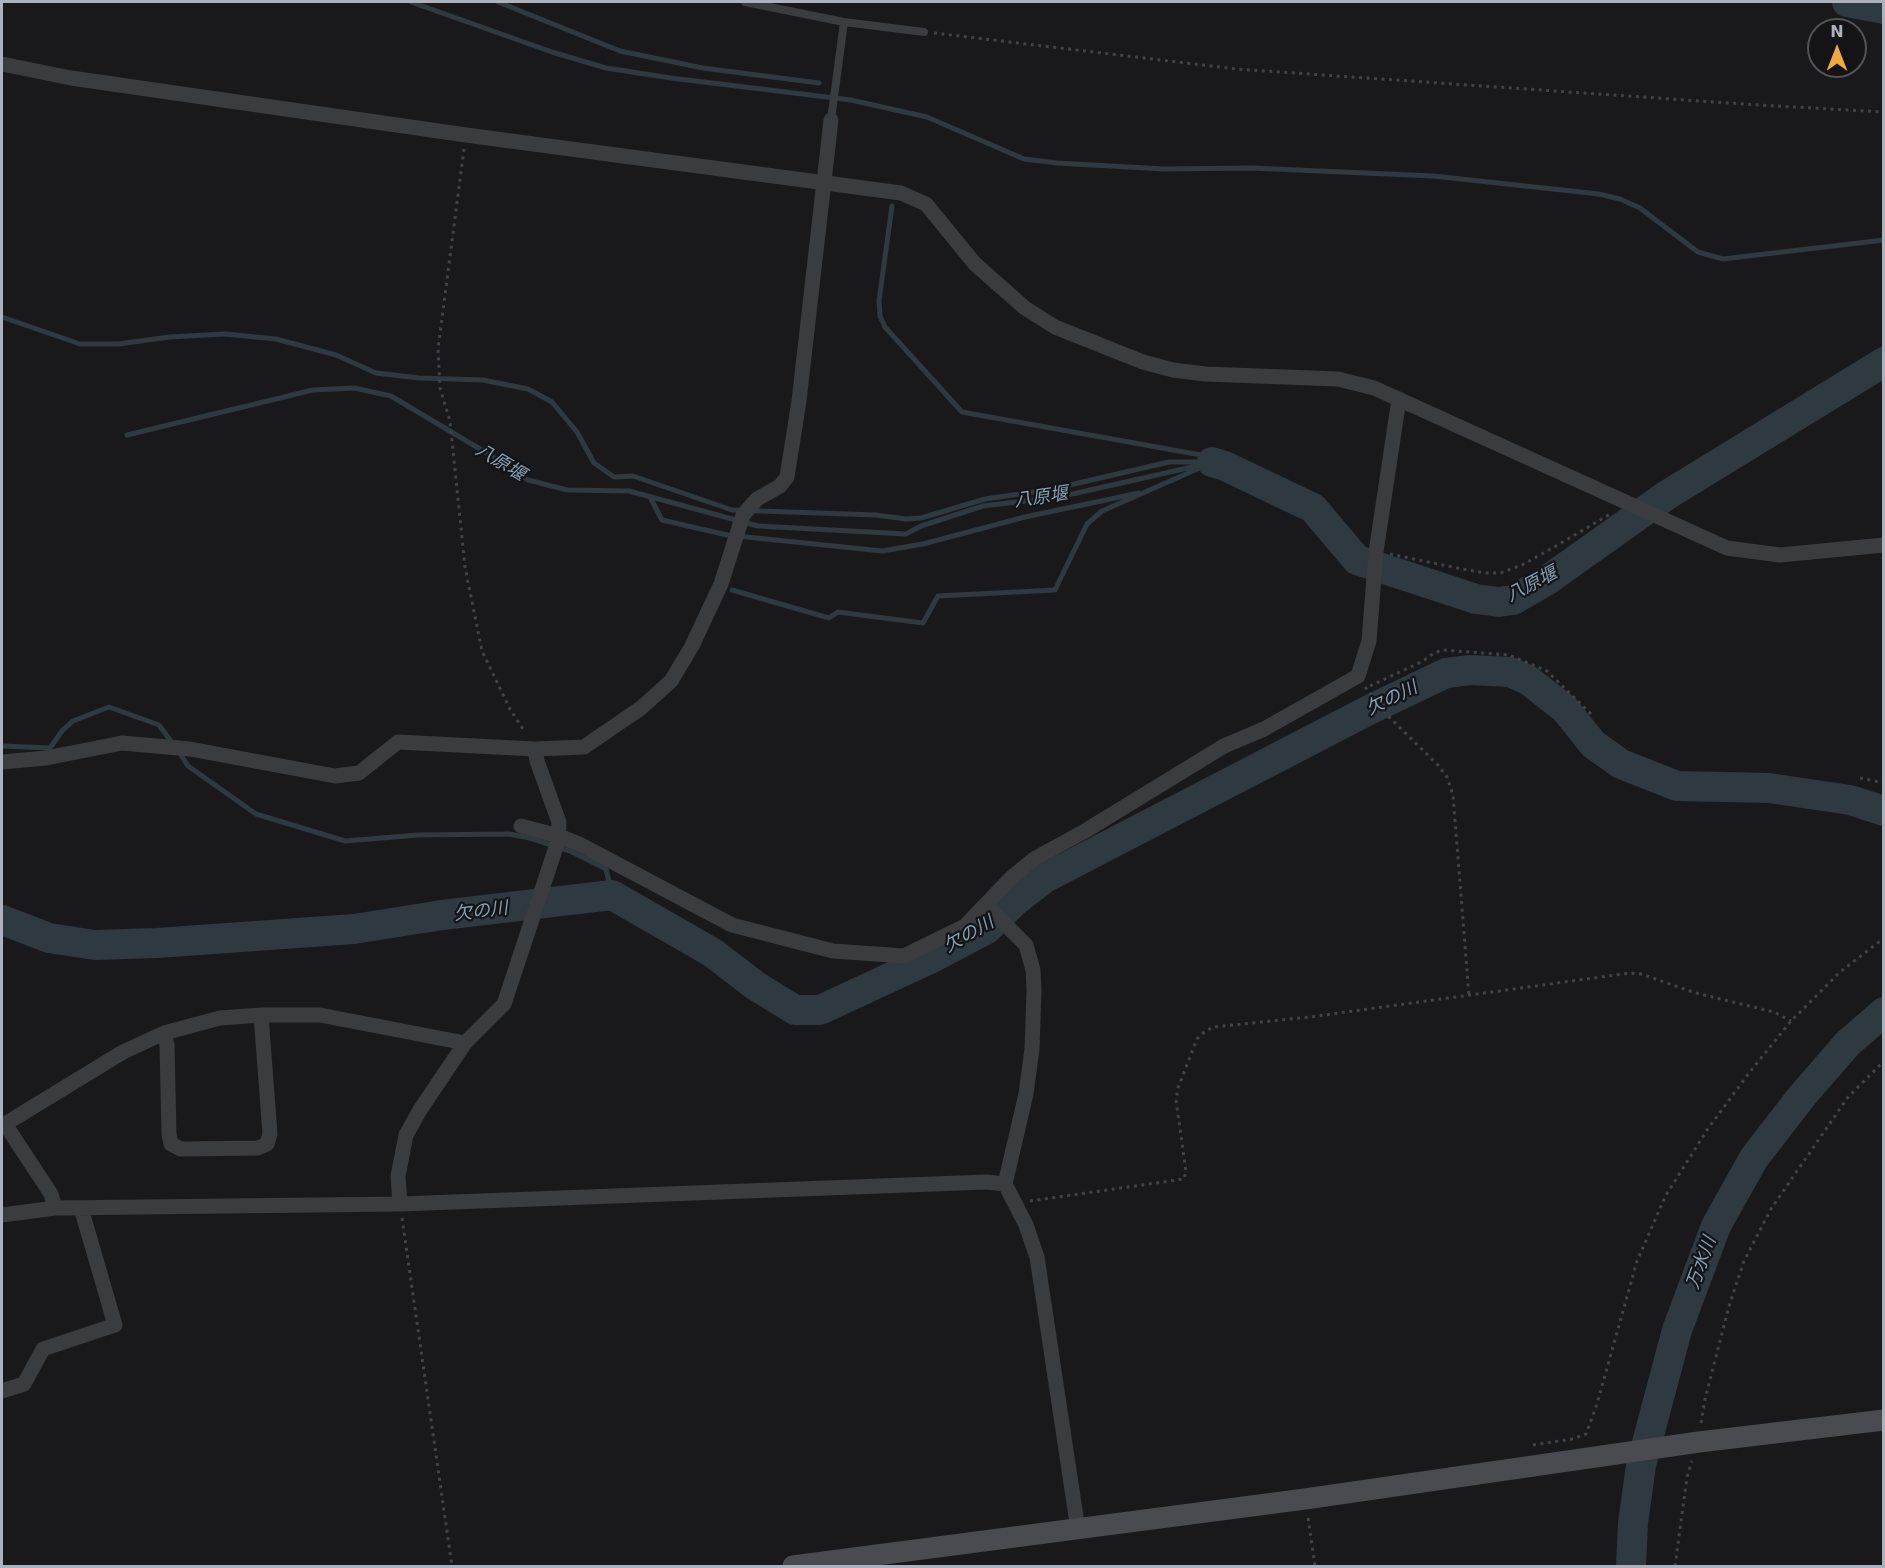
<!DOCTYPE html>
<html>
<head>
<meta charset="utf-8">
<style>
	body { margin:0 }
	#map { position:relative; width:1885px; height:1568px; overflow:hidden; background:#19191c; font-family:"DejaVu Sans",sans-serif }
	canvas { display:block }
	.frame { position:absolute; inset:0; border:3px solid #acb1bb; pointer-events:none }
	.north { position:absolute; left:1807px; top:18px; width:60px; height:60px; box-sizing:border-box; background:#141417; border:2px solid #515359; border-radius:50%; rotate:0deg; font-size:16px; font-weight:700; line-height:24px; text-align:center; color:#acb1bb }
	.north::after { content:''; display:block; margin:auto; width:21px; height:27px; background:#eeaa3f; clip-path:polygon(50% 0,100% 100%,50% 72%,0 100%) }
</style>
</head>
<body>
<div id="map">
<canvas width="1885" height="1568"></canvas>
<div class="frame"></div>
<div class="north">N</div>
</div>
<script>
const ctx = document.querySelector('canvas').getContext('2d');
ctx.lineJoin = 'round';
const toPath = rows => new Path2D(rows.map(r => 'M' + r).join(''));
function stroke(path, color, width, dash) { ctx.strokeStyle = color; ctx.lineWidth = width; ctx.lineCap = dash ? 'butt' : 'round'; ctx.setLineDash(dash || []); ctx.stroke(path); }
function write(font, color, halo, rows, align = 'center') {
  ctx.font = font + ' "DejaVu Sans","Noto Sans JP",sans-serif'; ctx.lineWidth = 4.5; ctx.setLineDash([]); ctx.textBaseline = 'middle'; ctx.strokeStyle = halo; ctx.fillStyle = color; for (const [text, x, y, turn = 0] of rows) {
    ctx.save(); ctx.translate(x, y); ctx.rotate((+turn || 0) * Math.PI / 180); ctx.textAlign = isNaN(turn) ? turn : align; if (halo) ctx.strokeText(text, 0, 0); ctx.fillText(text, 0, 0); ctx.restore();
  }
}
stroke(toPath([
	[411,2,552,52,606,68,671,78,851,100,927,117,1024,159,1057,163,1164,169,1252,168,1433,176,1599,194,1620,199,1640,208,1698,252,1723,259,1884,240],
	[498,2,620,51,703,68,819,83],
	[892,206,879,301,880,316,885,327,962,412,1201,455,1210,461],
	[2,317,80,344,119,344,169,337,225,334,276,339,336,355,376,373,419,378,483,380,528,389,552,402,577,432,594,463,614,477,633,476,732,510,876,515,906,519,921,518,985,499,1048,490,1169,462,1212,462],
	[127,435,313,390,354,388,391,396,490,455,528,480,567,490,629,491,758,526,906,534,921,526,983,506,1059,497,1201,465],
	[650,497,662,520,727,535,882,551,923,544,1025,517,1139,493],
	[732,590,829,618,838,612,923,623,938,596,1055,590,1087,524,1102,511,1202,467],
	[2,746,50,748,62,731,73,721,109,707,159,725,173,744],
	[179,752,188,766,256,814,345,841,418,835,509,834,530,838,570,851,606,869,612,895]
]), '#2f3940', 5);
stroke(toPath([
	[1847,2,1884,9],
	[1212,462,1225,466,1313,508,1357,560,1476,599,1499,602,1513,600,1546,581,1667,495,1884,362],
	[2,920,49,938,95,945,157,943,354,929,442,915,612,895,713,953,756,986,795,1010,820,1010,930,959,987,929,1014,902,1045,878,1369,710,1446,673,1470,670,1510,672,1528,680,1565,709,1593,744,1621,764,1677,786,1769,788,1850,800,1884,811],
	[1631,1566,1633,1523,1641,1465,1677,1330,1716,1226,1754,1158,1802,1096,1848,1043,1884,1012]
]), '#2f3940', 30);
stroke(toPath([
	[934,33,1236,69,1758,105,1884,112],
	[464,149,438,349,440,388,450,421,465,567,482,651,510,709,525,732],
	[1390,554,1457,568,1485,573,1500,573,1522,565,1556,546,1612,513],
	[1370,686,1423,661,1434,653,1443,650,1509,655,1547,671,1593,716],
	[1365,687,1388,716,1438,765,1447,777,1453,795,1469,996],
	[1860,778,1884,783],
	[1030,1201,1184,1179,1186,1172,1176,1100,1178,1088,1197,1039,1203,1033,1213,1027,1310,1017,1630,973,1641,974,1696,993,1774,1012,1791,1021],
	[402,1218,452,1566],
	[1701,1423,1705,1399,1729,1306,1744,1261,1771,1209,1848,1097,1884,1061],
	[1533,1445,1572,1439,1586,1434,1597,1404,1637,1261,1666,1195,1707,1130,1749,1073,1791,1021,1840,972,1884,938],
	[1308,1518,1315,1566],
	[1675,1566,1687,1477,1692,1461]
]), '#404347', 3, [3, 4.5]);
stroke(toPath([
	[745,2,844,22,924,32],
	[831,120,844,22]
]), '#3a3c40', 8);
stroke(toPath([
	[2,64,71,78,466,135,901,193,926,204,975,264,1025,308,1055,327,1143,362,1173,370,1205,374,1338,379,1374,388,1727,548,1780,555,1884,545],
	[2,762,46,758,122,743,190,749,335,776,359,773,398,742,535,749,584,747,641,708,671,681,692,646,721,584,743,515,757,499,780,486,787,477,799,401,831,120],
	[521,826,559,836,579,844,732,925,833,951,904,956,965,926,1012,877,1034,859,1085,831,1224,746,1264,729,1358,676,1369,641,1376,552,1399,399],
	[986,905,1026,945,1033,970,1034,990,1032,1049,1026,1094,1005,1184,1026,1225,1037,1257,1078,1530],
	[164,1033,167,1045,169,1134,171,1144,181,1149,258,1148,267,1144,270,1134,261,1015],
	[400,1204,398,1176,406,1135,420,1110,465,1043,504,1004,558,841,559,822,537,761,535,749],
	[55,1208,51,1194,5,1124,123,1052,164,1033,220,1018,261,1015,320,1015,465,1043],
	[2,1215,55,1208,400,1204,987,1182,1005,1184],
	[2,1391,24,1384,43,1349,115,1325,81,1208]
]), '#3a3c40', 15);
stroke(toPath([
	[793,1566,1305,1499,1699,1442,1884,1420]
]), '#494b50', 21);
write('italic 18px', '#85a1b4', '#141417', [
	["八原堰",500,463,31],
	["八原堰",1041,498,-8],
	["八原堰",1532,585,-28],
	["欠の川",1392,699,-26],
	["欠の川",481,912,-7],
	["欠の川",969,935,-30],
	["万水川",1702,1263,-70]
]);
</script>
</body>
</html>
